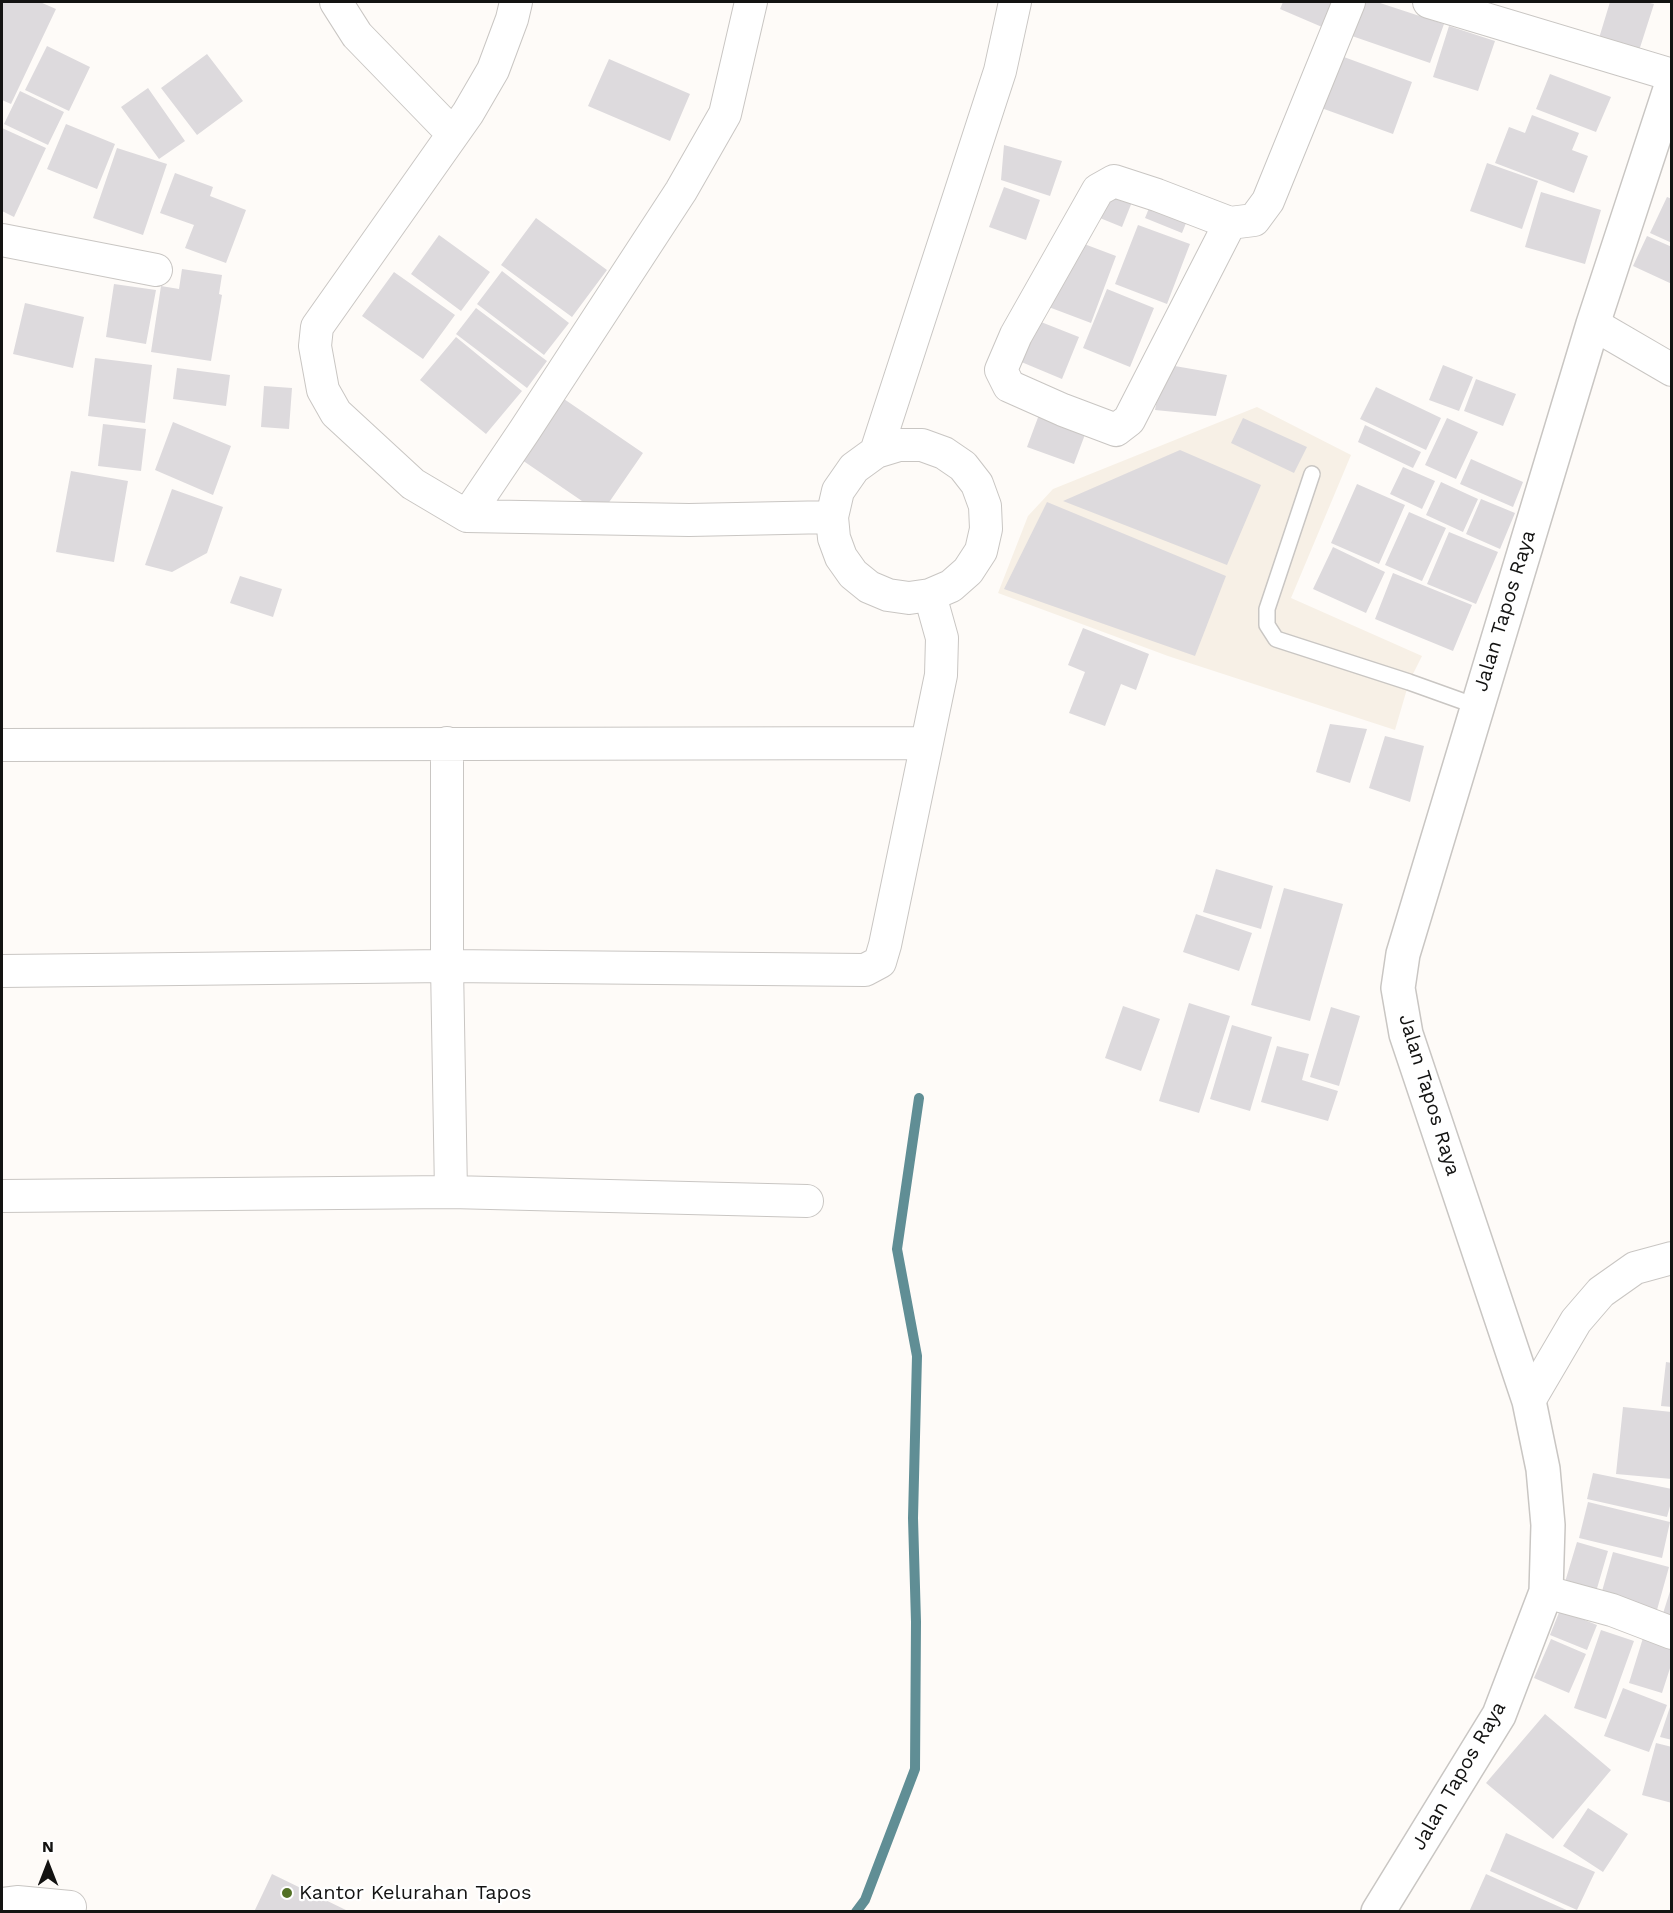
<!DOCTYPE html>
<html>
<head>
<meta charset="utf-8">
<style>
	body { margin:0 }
	#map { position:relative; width:1673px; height:1913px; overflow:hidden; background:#fefbf8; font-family:"Work Sans",sans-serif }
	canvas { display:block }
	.frame { position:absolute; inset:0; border:3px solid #131312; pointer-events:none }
	.north { position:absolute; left:18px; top:1835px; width:60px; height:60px; -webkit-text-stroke:4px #fff; paint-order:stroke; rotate:0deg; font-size:16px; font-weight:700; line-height:24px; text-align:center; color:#131312 }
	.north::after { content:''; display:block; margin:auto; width:21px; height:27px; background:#131312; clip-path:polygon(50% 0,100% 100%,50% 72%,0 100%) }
</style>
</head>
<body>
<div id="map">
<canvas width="1673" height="1913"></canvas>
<div class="frame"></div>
<div class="north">N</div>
</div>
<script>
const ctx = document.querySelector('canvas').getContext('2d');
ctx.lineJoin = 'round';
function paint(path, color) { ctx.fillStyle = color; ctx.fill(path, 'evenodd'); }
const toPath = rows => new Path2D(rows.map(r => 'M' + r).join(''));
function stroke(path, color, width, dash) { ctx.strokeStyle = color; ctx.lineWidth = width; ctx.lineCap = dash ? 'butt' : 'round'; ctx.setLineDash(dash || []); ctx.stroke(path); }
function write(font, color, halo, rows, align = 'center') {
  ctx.font = font + ' "Work Sans",sans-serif'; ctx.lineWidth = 4.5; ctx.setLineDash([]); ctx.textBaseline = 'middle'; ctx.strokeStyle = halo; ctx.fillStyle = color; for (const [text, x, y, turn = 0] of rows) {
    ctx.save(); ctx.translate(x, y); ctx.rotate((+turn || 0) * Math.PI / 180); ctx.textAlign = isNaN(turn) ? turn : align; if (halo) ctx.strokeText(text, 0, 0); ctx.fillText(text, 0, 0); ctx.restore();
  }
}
paint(toPath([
	[1257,407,1351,455,1291,598,1422,656,1409,682,1395,730,1168,656,998,593,1028,516,1053,489]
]), '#f7f0e6');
stroke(toPath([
	[856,1912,865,1900,915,1769,916,1622,913,1518,917,1356,897,1249,919,1098]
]), '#608e95', 10);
paint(toPath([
	[2,2,40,2,56,9,11,104,2,100],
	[1283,2,1334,2,1322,27,1280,9],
	[1364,2,1377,2,1444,24,1430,63,1352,36],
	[1610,2,1646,2,1654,4,1636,60,1596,48],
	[1449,26,1495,41,1478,91,1433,77],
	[47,46,90,67,69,111,25,90],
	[1333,53,1412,82,1393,134,1313,105],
	[207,54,243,101,197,135,161,88],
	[609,59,690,94,670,141,588,106],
	[1550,74,1611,97,1596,132,1536,109],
	[148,88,185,141,159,159,121,107],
	[20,91,64,112,48,145,4,124],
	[1532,115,1579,133,1572,150,1588,156,1574,193,1495,163,1509,127,1525,133],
	[66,124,115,144,97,189,47,169],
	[2,128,46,148,14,217,2,211],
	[1004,145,1062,161,1050,196,1001,180],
	[117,148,167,164,143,235,93,218],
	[1487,163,1538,181,1522,229,1470,211],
	[175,173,213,187,210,196,246,210,226,263,185,248,194,225,160,213],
	[1004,187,1040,200,1026,240,989,227],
	[1107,187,1134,197,1122,227,1095,216],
	[1541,192,1601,210,1585,264,1525,247],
	[1154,196,1191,211,1182,233,1145,218],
	[1667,197,1672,199,1672,243,1650,233],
	[536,218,607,270,572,317,501,265],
	[1138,225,1190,244,1167,304,1115,284],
	[439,235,490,272,461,311,411,274],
	[1647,236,1672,247,1672,284,1633,266],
	[1071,239,1116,256,1091,323,1046,306],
	[182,269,222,275,219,294,222,295,211,361,151,352,161,286,179,289],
	[502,271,569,323,544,355,477,304],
	[394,272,455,315,423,359,362,316],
	[114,284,156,290,146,344,106,337],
	[1107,289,1154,308,1130,367,1083,348],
	[25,303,84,317,73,368,13,354],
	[476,308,547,361,527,388,456,334],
	[1036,320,1079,337,1062,379,1019,361],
	[456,337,522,391,486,434,420,380],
	[95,358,152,365,145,423,88,416],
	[1163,364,1227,375,1216,416,1155,410],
	[1443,365,1473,377,1459,411,1429,400],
	[177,368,230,375,226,406,173,399],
	[1476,379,1516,394,1503,426,1464,411],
	[264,386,292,388,289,429,261,427],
	[1376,387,1441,418,1426,450,1360,419],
	[564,399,643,453,601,514,522,460],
	[1043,404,1090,421,1074,464,1027,447],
	[1243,418,1307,447,1294,473,1231,443],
	[1447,418,1478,432,1456,479,1425,465],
	[173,422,231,446,213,495,155,470],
	[103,424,146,429,141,471,98,466],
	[1365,425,1421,452,1413,468,1358,442],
	[1180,450,1261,485,1227,565,1063,501],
	[1471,459,1523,482,1513,507,1460,484],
	[1403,467,1435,481,1422,509,1390,494],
	[71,471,128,481,114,562,56,552],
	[1441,482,1478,499,1463,532,1426,515],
	[1357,484,1405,505,1379,564,1331,543],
	[172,489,223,507,207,553,172,572,145,565],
	[1481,499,1515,513,1500,549,1466,534],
	[1047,502,1226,576,1195,656,1004,589],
	[1409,512,1446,528,1422,581,1385,565],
	[1449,532,1498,552,1476,604,1427,584],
	[1333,547,1385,572,1366,613,1313,589],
	[1393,573,1472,605,1453,651,1375,619],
	[240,576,282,589,273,617,230,603],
	[1083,628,1149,654,1136,690,1121,684,1105,726,1069,713,1085,672,1068,665],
	[1330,724,1367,729,1350,783,1316,772],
	[1385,736,1424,746,1410,802,1369,788],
	[1216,869,1273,886,1261,929,1203,912],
	[1284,888,1343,904,1310,1021,1251,1005],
	[1196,914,1252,933,1239,971,1183,952],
	[1189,1003,1230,1016,1199,1113,1159,1101],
	[1123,1006,1160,1019,1141,1071,1105,1058],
	[1331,1007,1360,1016,1339,1086,1310,1077],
	[1232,1025,1272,1037,1250,1111,1210,1099],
	[1277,1046,1309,1054,1302,1080,1338,1091,1328,1121,1261,1102],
	[1666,1362,1672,1363,1672,1407,1661,1406],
	[1623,1407,1672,1412,1672,1479,1616,1474],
	[1593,1473,1672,1489,1672,1499,1667,1517,1587,1499],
	[1588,1502,1670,1522,1662,1558,1579,1538],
	[1577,1542,1608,1551,1593,1602,1562,1592],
	[1613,1552,1669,1567,1655,1617,1599,1602],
	[1672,1585,1672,1629,1659,1626],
	[1560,1610,1597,1625,1587,1650,1550,1635],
	[1601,1630,1634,1641,1606,1719,1574,1708],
	[1643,1638,1672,1647,1672,1662,1662,1693,1629,1683],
	[1551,1639,1586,1654,1569,1693,1534,1678],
	[1623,1688,1667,1705,1649,1752,1604,1736],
	[1672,1701,1672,1740,1660,1737],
	[1545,1714,1611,1770,1553,1839,1486,1783],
	[1656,1743,1672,1747,1672,1803,1642,1795],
	[1588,1808,1628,1834,1603,1872,1563,1846],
	[1506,1833,1595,1872,1577,1910,1490,1871],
	[272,1874,350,1912,254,1912],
	[1486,1874,1571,1912,1469,1912]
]), '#dddadd');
const lane = toPath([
	[1312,474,1267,609,1267,625,1276,639,1409,682,1476,706]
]);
const street = toPath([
	[336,2,357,35,453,134],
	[516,2,512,19,493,70,468,113,317,327,315,346,323,390,336,413,413,484,467,516,689,520,832,517],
	[1429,2,1672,75],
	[1230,223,1129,420,1116,430,1063,410,1009,386,1001,370,1016,335,1098,190,1114,181,1157,195,1230,223,1254,220,1268,201,1349,2],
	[2,240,156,270],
	[1593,324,1672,370],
	[876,452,899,445,922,445,944,453,963,466,977,484,985,506,986,529,981,551,968,571,951,586,930,595,909,598,888,595,869,587,853,574,841,557,834,538,832,517,838,491,854,468,876,452,1000,71,1015,2],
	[467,516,525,430,681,191,725,114,751,2],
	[447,743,447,966,451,1192],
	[2,745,926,743],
	[2,971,447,966,865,970,880,962,885,945,941,675,942,638,930,595],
	[2,1196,451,1192,807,1201],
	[1529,1401,1576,1321,1601,1292,1635,1268,1672,1258],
	[1546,1592,1612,1610,1672,1633],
	[2,1904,17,1902,70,1907]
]);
const secondary = toPath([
	[1378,1912,1499,1715,1546,1592,1548,1525,1543,1469,1529,1401,1406,1034,1398,988,1403,954,1593,324,1672,83]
]);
stroke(lane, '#c9c6c3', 18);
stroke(street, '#c9c6c3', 34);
stroke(secondary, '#c9c6c3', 36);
stroke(lane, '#fff', 15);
stroke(street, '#fff', 32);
stroke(secondary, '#fff', 33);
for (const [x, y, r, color] of [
	[287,1893,6,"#537126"]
]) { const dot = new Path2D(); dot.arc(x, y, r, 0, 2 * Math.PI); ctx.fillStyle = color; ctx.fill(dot); stroke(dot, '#fff', 2); }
write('20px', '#131312', '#fff', [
	["Jalan Tapos Raya",1505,611,-73],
	["Jalan Tapos Raya",1429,1095,73],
	["Jalan Tapos Raya",1459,1776,-60]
]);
write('20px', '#131312', '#fff', [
	["Kantor Kelurahan Tapos",299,1893]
], 'left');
</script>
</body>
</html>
